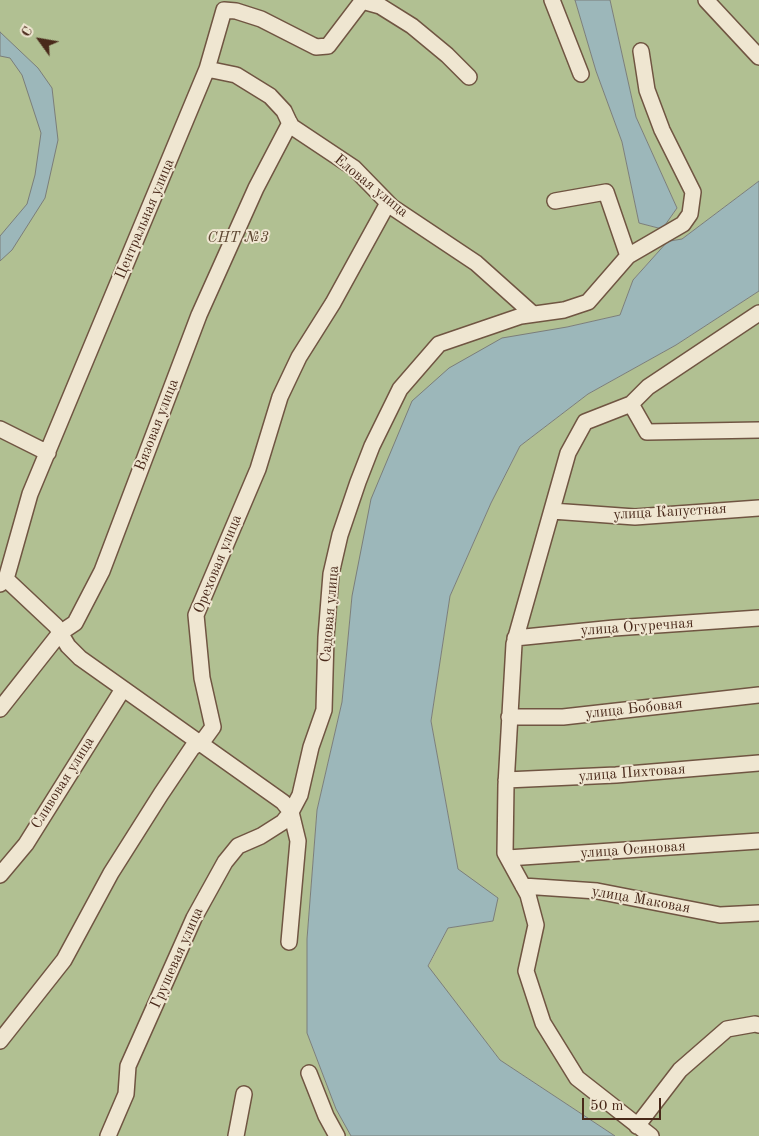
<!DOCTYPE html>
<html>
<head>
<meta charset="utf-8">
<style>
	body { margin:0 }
	#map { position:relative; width:759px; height:1136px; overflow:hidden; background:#e6d8b8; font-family:"Old Standard TT",serif }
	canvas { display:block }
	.north { position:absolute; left:15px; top:15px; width:50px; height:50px; -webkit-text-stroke:4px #efe6d1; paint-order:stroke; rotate:302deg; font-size:14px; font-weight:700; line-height:20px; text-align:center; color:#49291a }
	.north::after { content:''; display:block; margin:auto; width:18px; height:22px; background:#49291a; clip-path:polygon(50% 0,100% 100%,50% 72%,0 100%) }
	.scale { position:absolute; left:582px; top:1098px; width:79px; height:22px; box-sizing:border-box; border:2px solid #49291a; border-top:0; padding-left:6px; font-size:15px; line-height:18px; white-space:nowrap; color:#49291a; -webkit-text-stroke:4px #efe6d1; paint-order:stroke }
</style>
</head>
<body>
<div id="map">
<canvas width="759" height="1136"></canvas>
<div class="north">С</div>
<div class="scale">50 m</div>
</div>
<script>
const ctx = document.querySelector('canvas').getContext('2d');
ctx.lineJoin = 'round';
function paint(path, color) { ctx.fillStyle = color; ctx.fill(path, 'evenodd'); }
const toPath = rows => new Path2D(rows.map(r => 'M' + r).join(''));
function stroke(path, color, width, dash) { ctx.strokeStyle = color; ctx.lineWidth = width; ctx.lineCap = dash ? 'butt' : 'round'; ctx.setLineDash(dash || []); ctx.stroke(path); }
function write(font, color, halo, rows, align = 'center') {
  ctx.font = font + ' "Old Standard TT",serif'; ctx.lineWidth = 4; ctx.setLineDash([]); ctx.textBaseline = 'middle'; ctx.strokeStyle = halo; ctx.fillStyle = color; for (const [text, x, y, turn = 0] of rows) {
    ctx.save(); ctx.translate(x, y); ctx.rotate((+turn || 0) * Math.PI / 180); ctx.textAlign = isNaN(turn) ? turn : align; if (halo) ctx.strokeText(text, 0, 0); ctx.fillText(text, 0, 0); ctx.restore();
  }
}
paint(toPath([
	[0,0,575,0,596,71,622,142,639,223,662,229,668,241,633,280,620,315,567,327,352,596,342,702,317,810,307,939,307,1033,336,1109,351,1136,0,1136],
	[610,0,759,0,759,181,682,239,670,241,663,228,677,208,636,117],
	[759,291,759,1136,615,1136,500,1060,428,967,448,928,493,921,458,869,431,721,450,596,491,503,520,446,588,394,676,345]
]), '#b1c092');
const water = toPath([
	[575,0,610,0,636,117,677,208,663,228,670,241,682,239,759,181,759,291,676,345,588,394,520,446,491,503,450,596,431,721,458,869,498,898,493,921,448,928,428,966,500,1060,615,1136,351,1136,336,1109,307,1033,307,939,317,810,342,702,352,596,371,499,412,401,449,368,502,338,567,327,620,315,633,280,668,241,662,229,639,223,622,142,596,71,575,0],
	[0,32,38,68,52,88,58,140,45,198,12,250,0,261,0,236,27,204,35,175,41,133,22,75,10,58,0,56,0,32]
]);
paint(water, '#9cb7ba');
stroke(water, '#7b7e7a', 1);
const minor = toPath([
	[552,0,581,74],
	[706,0,759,57],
	[362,1,380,6,412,26,447,55,469,77],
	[207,69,236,75,270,96,284,111,291,126,354,168,392,207,476,263,533,314],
	[555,201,606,192,628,256],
	[631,404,647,432,759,430],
	[0,429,48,453],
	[552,511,635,517,759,508],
	[6,579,56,626,68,646,80,658,283,802,291,812,283,822,261,836,238,846,225,862,194,918,128,1066,126,1094,108,1136],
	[0,584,6,579,30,494,207,69,224,10,236,11,261,19,316,47,328,46,363,0],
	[515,638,614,628,759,618],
	[0,709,60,633,75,623,102,571,199,315,256,188,290,123],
	[509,717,563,717,759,695],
	[506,780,616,775,759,763],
	[508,858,759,841],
	[0,875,26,844,123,689],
	[523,886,597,891,720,915,759,913],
	[289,942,298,841,291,812,300,795,311,747,324,710,326,637,331,574,340,535,358,482,372,446,400,389,439,344,521,316,564,310,588,302,628,256,683,224,690,214,693,192,662,130,647,90,641,51],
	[0,1041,64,960,111,873,161,794,192,748,205,738,213,727,202,678,196,615,258,469,280,397,299,357,333,303,388,203],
	[309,1073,326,1116,337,1136],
	[637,1126,680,1070,727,1029,755,1024,759,1025],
	[236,1136,244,1094],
	[651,1136,577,1078,543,1023,526,971,536,925,528,895,505,853,506,785,514,644,568,453,585,422,631,404,648,387,759,313]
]);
stroke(minor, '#705542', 18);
stroke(minor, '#efe6d1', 15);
write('15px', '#49291a', '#efe6d1', [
	["Еловая улица",371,186,39],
	["Центральная улица",145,219,-67],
	["Вязовая улица",157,425,-69],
	["улица Капустная",670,512,-3],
	["Ореховая улица",218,564,-68],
	["Садовая улица",330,614,-85],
	["улица Огуречная",637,627,-4],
	["улица Бобовая",634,709,-6],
	["улица Пихтовая",632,773,-4],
	["Сливовая улица",63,783,-58],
	["улица Осиновая",633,850,-4],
	["улица Маковая",641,900,10],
	["Грушевая улица",177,958,-66]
]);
write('italic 15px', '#5e4732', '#efe6d1', [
	["СНТ №3",238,238]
]);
</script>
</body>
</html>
